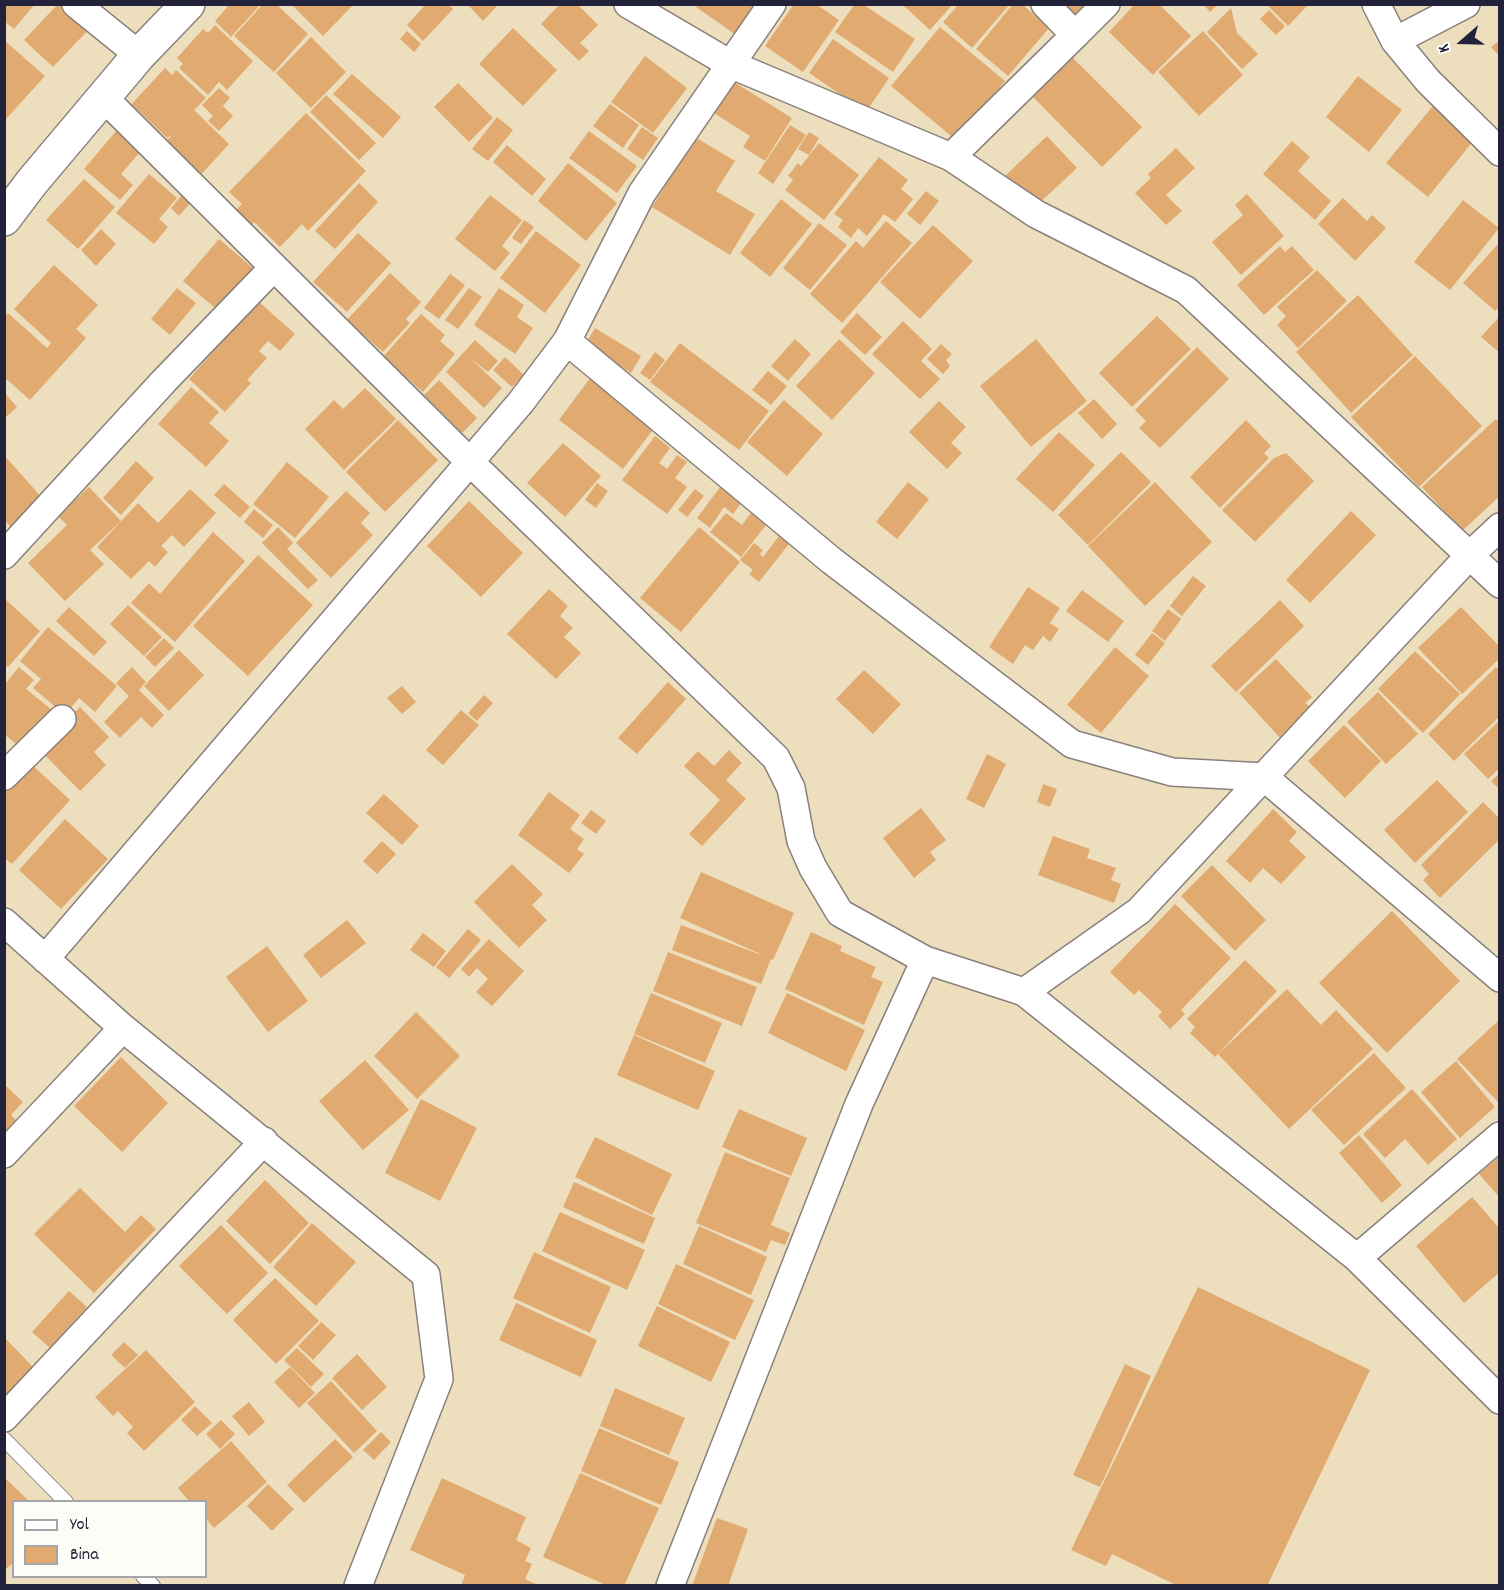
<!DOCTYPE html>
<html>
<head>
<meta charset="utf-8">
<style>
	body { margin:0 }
	#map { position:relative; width:1504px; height:1590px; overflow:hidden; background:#eddfbd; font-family:Dekko,sans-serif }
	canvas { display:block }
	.frame { position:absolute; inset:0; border:6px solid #22223b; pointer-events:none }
	.legend { position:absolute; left:12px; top:1500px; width:195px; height:78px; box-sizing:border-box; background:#fdfcf7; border:2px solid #a5a5ac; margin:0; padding:8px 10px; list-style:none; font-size:18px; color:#22223b }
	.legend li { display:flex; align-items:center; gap:12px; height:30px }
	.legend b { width:30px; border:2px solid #a5a5ac }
	.north { position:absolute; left:1432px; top:12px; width:60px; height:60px; -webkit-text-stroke:4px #fdfcf7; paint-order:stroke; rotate:250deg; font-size:16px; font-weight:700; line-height:24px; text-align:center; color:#22223b }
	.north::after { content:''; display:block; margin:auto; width:21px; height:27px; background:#22223b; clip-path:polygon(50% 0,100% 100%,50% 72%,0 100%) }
</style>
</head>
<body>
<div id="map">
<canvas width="1504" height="1590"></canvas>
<div class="frame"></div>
<ul class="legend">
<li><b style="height:8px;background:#fff"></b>Yol</li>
<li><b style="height:16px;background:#e0aa71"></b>Bina</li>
</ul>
<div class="north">K</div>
</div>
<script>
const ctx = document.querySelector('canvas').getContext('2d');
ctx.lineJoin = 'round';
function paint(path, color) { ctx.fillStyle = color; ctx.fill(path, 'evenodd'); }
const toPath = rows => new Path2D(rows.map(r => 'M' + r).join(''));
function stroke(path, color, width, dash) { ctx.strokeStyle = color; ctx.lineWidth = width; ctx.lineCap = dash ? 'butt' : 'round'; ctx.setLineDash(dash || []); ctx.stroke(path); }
paint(toPath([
	[4,4,35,4,14,29,4,21],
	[58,4,67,4,91,27,53,67,24,40],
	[230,4,261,4,231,37,215,21],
	[263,4,276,4,308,34,274,72,234,36],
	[291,4,354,4,323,36],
	[426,4,448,4,453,9,423,41,407,25],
	[467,4,499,4,483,21],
	[560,4,577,4,598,25,580,43,589,51,579,61,541,24],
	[698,4,761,4,739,37,696,7],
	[794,4,816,4,839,20,803,72,765,46],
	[905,4,953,4,930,30,904,6],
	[959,4,1010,4,972,48,943,22],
	[1013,4,1022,4,1049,28,1008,76,976,49],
	[1063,4,1090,4,1074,18],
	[1135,4,1159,4,1191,36,1153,75,1109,32],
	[1203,4,1218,4,1210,12],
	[1266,4,1309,4,1288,26],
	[854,5,864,5,915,39,893,72,835,32],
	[1231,8,1237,33,1258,54,1242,69,1207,32],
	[1269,10,1285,26,1276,35,1260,19],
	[215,25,253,61,227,90,219,82,208,95,179,68,183,64,177,58,203,29,208,33],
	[940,27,1005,81,956,140,891,86],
	[513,28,557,70,523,106,479,64],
	[407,31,421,44,414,52,400,39],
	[1203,31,1243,75,1199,116,1158,72],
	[311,37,346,72,311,108,276,73],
	[833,39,889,78,866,112,809,73],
	[4,40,45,76,6,119,4,117],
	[1500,40,1500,57,1491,47],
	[645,56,687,88,653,133,611,102],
	[1072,57,1142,127,1102,167,1033,97],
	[165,68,172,75,176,70,206,98,194,110,229,144,198,178,163,145,172,135,167,138,138,110,134,115,127,109],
	[352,74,401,117,383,138,333,94],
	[1358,76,1402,110,1369,152,1326,117],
	[734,82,792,118,765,161,743,147,750,136,714,113],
	[458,83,493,118,469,142,434,107],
	[219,88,230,98,217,112,223,106,233,116,219,131,208,121,213,116,202,105],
	[326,95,376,143,359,160,310,112],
	[1437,101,1478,135,1428,197,1386,163],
	[610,104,639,125,623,148,593,126],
	[306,113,366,171,308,231,302,224,280,247,254,222,247,229,232,214,242,204,229,192],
	[497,117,513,130,488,161,472,149],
	[790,125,806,135,773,184,758,173],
	[642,127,658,138,643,160,627,149],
	[117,130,141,151,121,174,133,185,120,200,84,169],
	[589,131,637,166,617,193,569,158],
	[809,132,819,138,809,155,798,149],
	[1047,136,1077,168,1035,207,1005,176],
	[695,137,735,161,716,191,755,214,730,255,652,207],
	[1292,141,1310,157,1298,171,1331,201,1315,220,1263,174],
	[819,143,859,175,824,220,785,190,793,180,788,176,798,163,801,166],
	[507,145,546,179,532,196,493,162],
	[1176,148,1195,168,1166,195,1182,211,1166,225,1135,193,1151,178,1148,174],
	[879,157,908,180,901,189,913,199,895,222,884,214,867,236,858,228,851,238,838,227,843,220,834,214],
	[568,163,617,203,586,241,538,201],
	[149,174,177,198,159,219,168,227,154,244,116,213],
	[84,179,115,207,78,249,46,220],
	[359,183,378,202,335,249,315,231],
	[926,191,939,201,920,225,907,214],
	[1247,194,1284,236,1241,275,1212,242,1243,215,1235,205],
	[182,195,191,202,179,216,171,208],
	[490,195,522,220,502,246,510,253,495,271,455,239],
	[1343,198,1367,221,1372,215,1386,228,1355,261,1318,224],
	[781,199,812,224,770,277,740,253],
	[1463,200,1499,228,1450,290,1414,262],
	[524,220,534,227,521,244,512,238],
	[886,221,912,243,842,323,810,294,856,241,863,248],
	[819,223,847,245,810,290,783,268],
	[933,225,973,261,920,319,880,282],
	[101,229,116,244,96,266,81,250],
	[536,231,581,265,545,313,500,278],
	[358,233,391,263,347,312,313,282],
	[219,239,255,270,220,312,183,281],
	[1498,244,1500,246,1500,306,1495,311,1463,283],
	[1280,246,1285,252,1292,246,1314,270,1264,315,1237,285],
	[54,265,98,305,76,329,86,338,30,400,4,377,4,317,8,313,47,348,51,343,14,309],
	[1317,270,1347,301,1298,348,1277,325,1286,316,1277,307],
	[390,273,421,302,406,319,410,323,383,352,347,320],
	[450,274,465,285,439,319,424,308],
	[177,288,196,303,170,335,151,319],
	[469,288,482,297,458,329,445,320],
	[499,288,524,305,517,317,533,328,515,354,474,325],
	[1358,295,1413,355,1351,413,1296,352],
	[258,301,295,334,280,351,268,341,259,351,267,358,247,380,251,383,225,412,189,379],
	[857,313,882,337,865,355,840,332],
	[421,314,445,335,440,341,455,354,423,392,383,357],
	[1157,316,1191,349,1132,407,1099,373],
	[1500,316,1500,353,1481,337],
	[903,321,932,349,921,361,940,379,920,399,872,354],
	[595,328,641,356,631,373,585,345],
	[795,339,811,354,788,381,771,366],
	[839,339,875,373,832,420,796,386],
	[1036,339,1087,401,1031,447,980,386],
	[475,340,498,361,488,372,471,359,502,388,484,408,446,372],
	[680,343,769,411,739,450,650,382],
	[941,344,952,354,946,360,950,366,943,374,927,359],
	[1197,347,1229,379,1160,448,1139,428,1146,421,1135,410],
	[655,352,665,360,650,380,640,373],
	[1415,356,1482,426,1419,487,1351,417],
	[505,357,524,375,512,387,493,370],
	[768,371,787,386,771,405,752,390],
	[590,378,655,427,623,469,559,420],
	[439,380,477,418,462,433,424,395],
	[191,387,219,412,209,423,229,441,206,467,158,424],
	[365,388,396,419,344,470,305,429,334,400,343,409],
	[4,392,17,407,4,419],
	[1094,399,1117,424,1102,439,1078,413],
	[784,400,823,434,787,476,747,442],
	[939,401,966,427,951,443,962,453,947,469,909,432],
	[1496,419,1500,423,1500,496,1462,531,1422,487],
	[398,420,438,460,385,512,346,472],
	[1246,420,1271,446,1264,453,1269,458,1220,508,1190,477],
	[1059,432,1095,465,1053,512,1016,479],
	[655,436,670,448,659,463,667,469,677,455,687,462,675,478,687,487,667,514,622,480],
	[563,443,601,476,565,517,527,483],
	[1121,452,1151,482,1088,545,1058,515],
	[1286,453,1314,481,1255,542,1222,510,1274,458],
	[4,455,44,500,12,528,4,520],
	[136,461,154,478,121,515,103,498],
	[287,462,329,497,295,538,253,504],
	[908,482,929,499,897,539,876,522],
	[1155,482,1212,542,1145,606,1088,546],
	[597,483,608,491,596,508,585,500],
	[224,484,250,507,240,518,214,495],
	[721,486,742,502,733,514,724,507,710,528,697,518],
	[89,487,121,521,90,550,104,564,65,601,28,563,67,525,58,516],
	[190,489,216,513,184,547,172,535,161,546,168,552,155,567,149,561,131,579,97,547,138,503,158,523],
	[695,489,704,496,687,517,678,510],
	[346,491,370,513,361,523,373,535,331,578,296,543],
	[469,501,523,553,481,597,427,546],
	[254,509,273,525,263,538,244,522],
	[1351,511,1376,535,1310,603,1286,580],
	[726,513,742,525,751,513,766,525,741,557,710,532],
	[278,527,293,543,287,549,318,580,308,589,262,543],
	[699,527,740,562,681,632,640,598],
	[213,532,245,561,175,642,131,603,149,583,160,594],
	[779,536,789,544,759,582,749,574,753,570,740,560,754,543,763,550,760,554,763,557],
	[258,555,313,605,248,676,193,626],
	[1193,576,1206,586,1182,616,1170,606],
	[1028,587,1060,608,1050,623,1059,629,1050,642,1043,636,1033,650,1025,645,1013,664,989,647],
	[549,589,568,606,560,616,573,628,564,637,581,653,556,679,507,634],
	[1082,590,1124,621,1108,642,1066,611],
	[4,598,40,631,8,667,4,664],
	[1280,600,1304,626,1236,692,1211,666],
	[128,605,162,637,144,656,110,624],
	[69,607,107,642,94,656,56,621],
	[1461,607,1500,647,1500,658,1462,694,1418,648],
	[1168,609,1181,619,1165,641,1152,631],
	[48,627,117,686,95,712,79,698,65,715,33,688,41,679,20,661],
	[1152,633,1165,643,1148,665,1135,655],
	[164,638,174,648,155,667,145,657],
	[1115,647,1149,676,1101,733,1067,705],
	[179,650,204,675,169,711,144,686],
	[1415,651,1460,694,1423,733,1378,689],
	[1276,659,1312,697,1305,703,1312,708,1280,738,1239,693],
	[19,667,34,680,26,689,57,714,26,752,4,734,4,685],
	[132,667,146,682,139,690,164,715,152,728,141,717,120,738,104,722,129,696,116,683],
	[1496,667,1500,671,1500,716,1454,761,1428,734],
	[864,670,901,704,873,734,836,699],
	[668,682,686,699,637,754,618,738],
	[402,686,416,702,402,714,387,698],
	[1378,692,1418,734,1386,764,1347,722],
	[484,695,493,703,477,721,468,713],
	[80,707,109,737,94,752,106,765,80,791,38,748],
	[461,710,479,725,443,765,426,750],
	[1500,720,1500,768,1488,779,1464,754],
	[1344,725,1381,761,1345,798,1308,761],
	[729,750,742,763,726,780,746,799,702,846,689,834,720,800,684,766,698,751,714,766],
	[987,754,1006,764,984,808,966,799],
	[28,761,70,800,12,864,4,858,4,787],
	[1500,773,1500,790,1491,781],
	[1437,780,1468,812,1415,863,1384,830],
	[1043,784,1057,789,1050,807,1037,802],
	[549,792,580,815,570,829,584,839,577,849,584,854,569,873,518,835],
	[384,794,419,826,402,845,366,813],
	[1483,802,1500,819,1500,839,1440,898,1423,880,1429,874,1421,865],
	[921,808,946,840,930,852,936,860,914,878,883,838],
	[1273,809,1297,832,1289,841,1306,857,1281,884,1263,868,1250,883,1226,861],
	[591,810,606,821,596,834,581,823],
	[65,819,108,859,61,909,19,870],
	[1053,836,1090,849,1087,858,1116,868,1111,880,1121,884,1114,903,1038,875],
	[382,841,396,854,377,874,363,861],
	[512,864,543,894,532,905,547,920,519,948,474,902],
	[1212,865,1266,920,1235,951,1181,896],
	[701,872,794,913,773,960,771,959,761,984,672,950,681,925,767,957,680,918],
	[1175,904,1231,958,1181,1010,1185,1014,1170,1029,1158,1016,1162,1012,1139,990,1134,995,1110,972],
	[1392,911,1460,981,1387,1053,1319,983],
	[347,920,366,943,321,978,303,955],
	[468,929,481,940,449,978,436,967],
	[811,932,842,946,840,951,876,967,871,977,883,982,864,1025,785,989],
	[423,933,446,951,434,967,410,950],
	[489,939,524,971,492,1006,476,992,488,979,477,968,469,977,461,969],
	[267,946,308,1001,268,1032,226,977],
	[668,952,757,987,742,1026,653,991],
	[1245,960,1277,991,1215,1057,1190,1033,1195,1027,1187,1019],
	[1287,989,1321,1025,1336,1010,1373,1049,1289,1129,1218,1054],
	[651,993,722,1023,705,1063,634,1034],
	[787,993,865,1030,846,1071,768,1033],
	[416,1012,460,1056,417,1099,374,1056],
	[1498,1021,1500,1023,1500,1104,1457,1059],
	[634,1035,715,1071,698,1110,617,1075],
	[1374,1053,1406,1088,1344,1145,1311,1110],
	[121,1057,168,1103,122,1152,74,1106],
	[365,1060,409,1110,363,1150,319,1101],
	[1456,1061,1495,1107,1460,1138,1421,1092],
	[4,1084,23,1102,11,1115,19,1123,4,1137],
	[1412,1089,1457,1139,1428,1165,1405,1139,1385,1158,1363,1134],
	[421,1099,477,1128,440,1201,385,1173],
	[739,1109,807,1138,791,1176,722,1147],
	[1359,1135,1402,1185,1382,1203,1339,1153],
	[595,1137,672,1174,652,1215,575,1177],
	[725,1152,790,1178,771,1225,790,1233,785,1245,771,1240,766,1252,696,1223],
	[1500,1156,1500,1198,1479,1174],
	[265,1180,309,1223,270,1264,226,1221],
	[574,1182,655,1218,644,1244,563,1207],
	[80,1188,125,1232,141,1215,156,1229,94,1293,34,1234],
	[1472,1197,1500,1229,1500,1272,1464,1303,1416,1246],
	[560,1212,645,1250,627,1290,542,1251],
	[312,1223,356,1262,316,1306,273,1267],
	[221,1225,268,1273,227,1314,179,1266],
	[699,1226,767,1257,751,1295,683,1264],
	[534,1252,611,1287,590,1333,513,1298],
	[676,1264,754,1300,735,1340,658,1304],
	[275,1278,319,1321,276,1364,233,1320],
	[1198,1287,1370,1370,1267,1586,1178,1586,1112,1554,1106,1566,1071,1550],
	[69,1291,87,1307,50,1348,32,1332],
	[516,1303,597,1340,581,1377,499,1340],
	[657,1306,730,1342,711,1382,638,1346],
	[321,1322,336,1335,313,1360,298,1346],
	[4,1337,35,1369,4,1398],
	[124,1342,138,1355,125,1368,111,1355],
	[297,1348,324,1374,311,1387,284,1360],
	[146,1350,195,1402,144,1451,127,1433,133,1427,118,1411,113,1416,95,1397],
	[357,1354,387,1387,362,1410,332,1378],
	[1125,1364,1151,1376,1100,1487,1073,1475],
	[290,1367,315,1393,299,1408,274,1382],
	[331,1381,377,1431,354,1453,307,1403],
	[615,1388,685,1418,669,1455,600,1426],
	[249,1402,265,1422,249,1436,232,1416],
	[195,1406,212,1423,197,1436,181,1420],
	[221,1420,235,1434,220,1449,206,1434],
	[599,1428,679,1462,661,1505,581,1471],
	[381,1432,391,1442,374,1460,363,1450],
	[335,1439,353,1457,304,1503,287,1485],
	[231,1441,267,1482,214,1528,206,1519,206,1502,190,1502,178,1488],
	[580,1473,659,1508,624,1586,608,1586,543,1557],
	[4,1477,30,1502,14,1502,14,1562,4,1571],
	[442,1478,526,1517,516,1540,531,1548,525,1561,532,1564,525,1579,540,1586,461,1586,465,1575,410,1550],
	[268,1484,294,1509,272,1531,247,1506],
	[717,1518,748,1529,728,1586,692,1586]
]), '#e0aa71');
const service = toPath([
	[4,1439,66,1502],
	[143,1576,153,1586]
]);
const minor = toPath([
	[76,4,139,55],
	[628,4,730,64,951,157,1036,214,1186,290,1500,584],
	[1376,4,1395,41,1428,81,1500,152],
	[1075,35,1106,4],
	[1395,41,1466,4],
	[103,97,471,463,776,758,791,788,801,841,813,868,840,913,925,960],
	[951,157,1075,35,1045,4],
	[567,341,832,561,1072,744,1172,772,1264,777,1500,978],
	[4,555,164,381,274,267],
	[4,776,62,719],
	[4,922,123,1028,426,1275,439,1379,358,1586],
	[45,959,521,402,567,341,642,193,772,4],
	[1024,992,1139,911,1470,555,1500,527],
	[4,1154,123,1028],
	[1357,1258,1500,1136],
	[4,1418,264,1141],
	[670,1586,859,1104,925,960,1024,992,1357,1258,1500,1400]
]);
const tertiary = toPath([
	[4,219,32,182,139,55,188,4]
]);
stroke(service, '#88807c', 16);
stroke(minor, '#88807c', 30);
stroke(tertiary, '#88807c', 36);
stroke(service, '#fff', 14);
stroke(minor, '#fff', 27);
stroke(tertiary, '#fff', 33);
</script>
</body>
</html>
